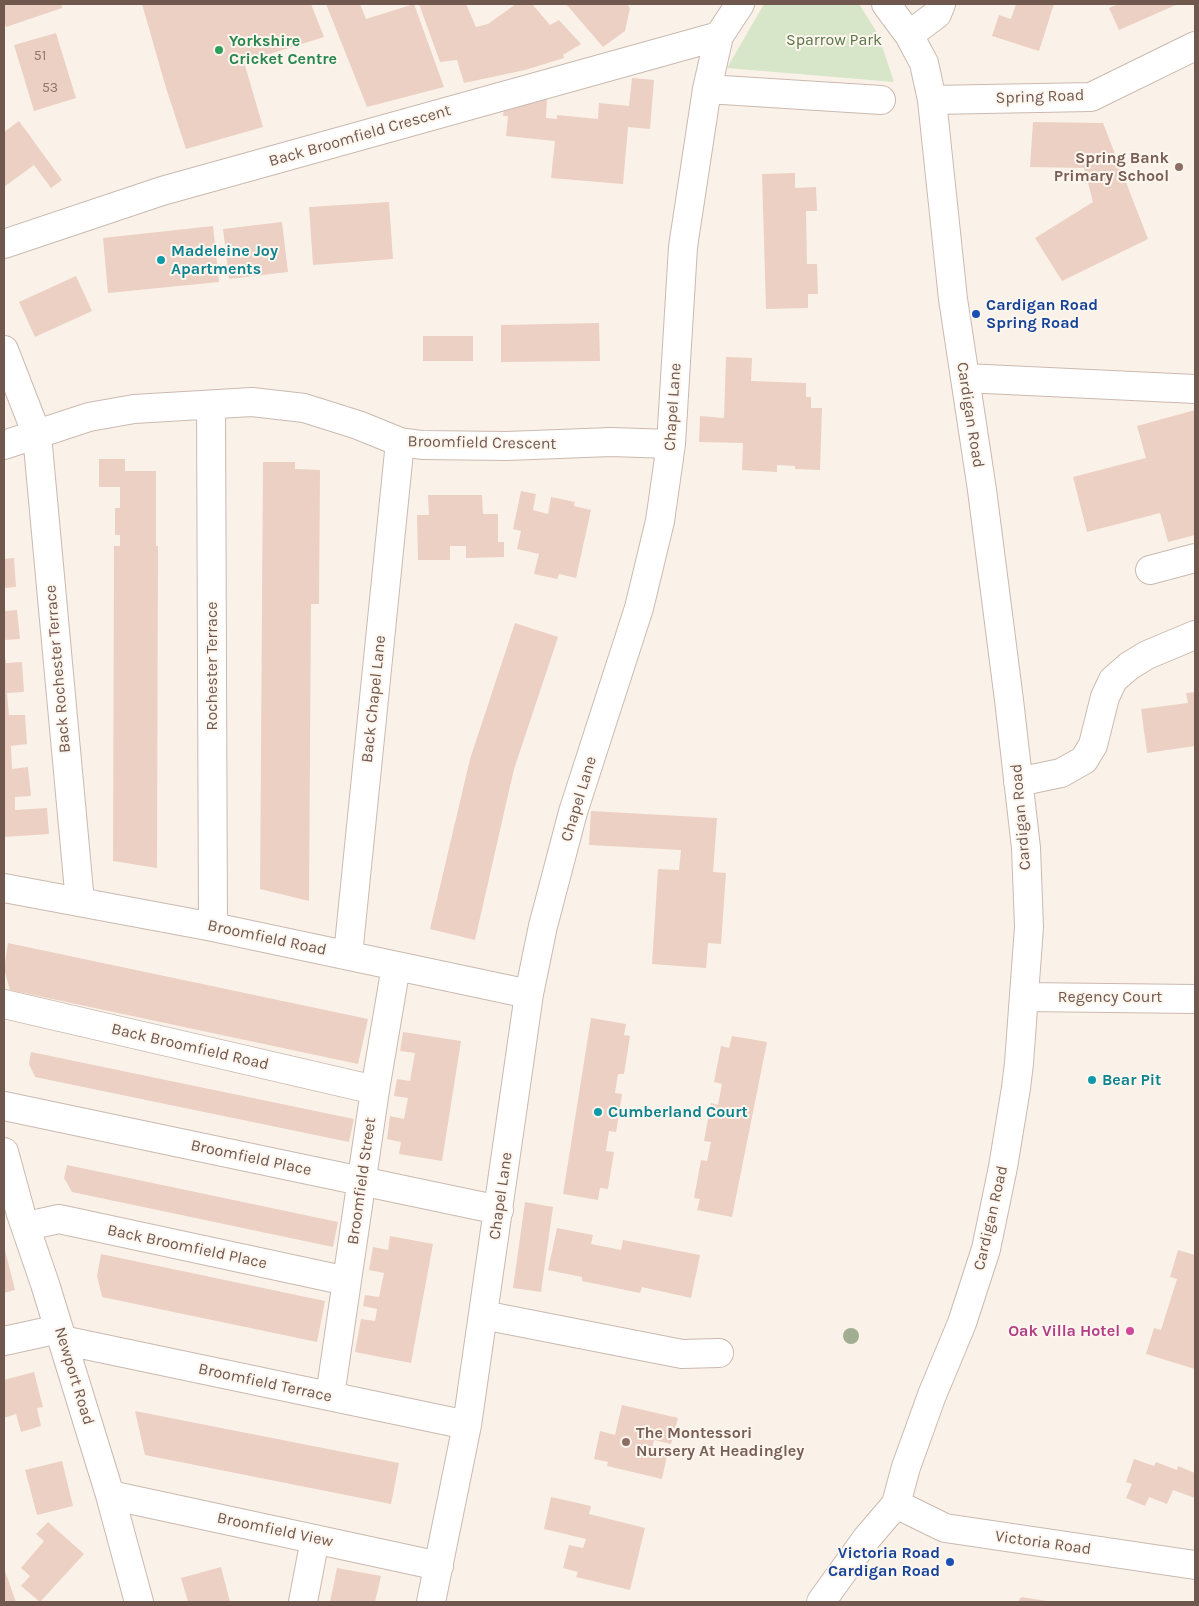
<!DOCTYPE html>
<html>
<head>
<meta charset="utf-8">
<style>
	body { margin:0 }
	#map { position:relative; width:1199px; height:1606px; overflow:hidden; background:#faf2e8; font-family:Karla,sans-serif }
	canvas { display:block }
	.frame { position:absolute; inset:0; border:5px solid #71584f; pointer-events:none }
</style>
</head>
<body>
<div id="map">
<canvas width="1199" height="1606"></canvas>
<div class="frame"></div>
</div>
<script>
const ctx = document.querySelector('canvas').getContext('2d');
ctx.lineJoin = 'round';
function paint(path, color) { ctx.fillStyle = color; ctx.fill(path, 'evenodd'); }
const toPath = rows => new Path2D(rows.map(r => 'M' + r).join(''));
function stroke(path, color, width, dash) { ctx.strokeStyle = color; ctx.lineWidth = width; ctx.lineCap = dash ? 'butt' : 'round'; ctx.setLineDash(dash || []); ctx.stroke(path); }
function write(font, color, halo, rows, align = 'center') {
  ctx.font = font + ' Karla,sans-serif'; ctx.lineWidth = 4; ctx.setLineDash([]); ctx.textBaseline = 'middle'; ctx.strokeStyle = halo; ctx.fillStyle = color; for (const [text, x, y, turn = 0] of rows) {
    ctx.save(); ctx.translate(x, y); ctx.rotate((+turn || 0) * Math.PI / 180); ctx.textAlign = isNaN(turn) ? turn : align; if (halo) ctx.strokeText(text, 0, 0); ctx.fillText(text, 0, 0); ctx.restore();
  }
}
paint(toPath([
	[764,4,859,4,878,34,894,82,727,68]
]), '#d7e6c8');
paint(toPath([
	[4,4,61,4,62,8,6,27,4,21],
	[142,4,311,4,324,37,244,62,263,127,186,149,166,88],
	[326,4,360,4,366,19,414,4,444,87,367,107],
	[419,4,466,4,476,27,488,24,516,4,532,4,550,25,559,20,581,44,563,55,564,58,525,70,464,83,457,60,440,62],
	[566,4,627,4,630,8,625,31,603,47],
	[1016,4,1054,4,1039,51,992,36,999,15,1011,19],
	[1119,4,1178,4,1119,30,1109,8],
	[56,33,76,98,34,111,14,45],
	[632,78,654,80,650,129,628,127,623,184,551,178,555,141,506,136,508,116,503,116,504,107,547,98,546,118,557,119,557,115,598,119,599,103,629,106],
	[19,121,62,180,51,188,34,165,4,187,4,132],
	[1033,122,1103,123,1148,239,1062,281,1035,238,1093,202,1084,168,1030,167],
	[795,173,795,188,816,187,817,211,806,211,807,264,817,264,818,294,808,294,808,308,766,309,762,174],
	[389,202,393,259,313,265,309,207],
	[282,222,288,272,229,279,223,229],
	[213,226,219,282,108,293,103,238],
	[76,276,92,311,35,337,19,302],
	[599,323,600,361,501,362,501,325],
	[423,336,473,336,473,361,423,361],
	[726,357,752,358,751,381,806,383,806,397,811,397,811,408,822,408,820,470,795,469,795,466,777,465,777,472,742,470,743,443,699,442,700,416,724,418],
	[1195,410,1195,535,1168,542,1160,513,1087,532,1073,477,1146,458,1137,426],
	[99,459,125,459,125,471,156,471,156,546,158,546,157,868,113,861,114,546,120,546,120,535,115,535,115,508,120,508,120,487,99,487],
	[263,462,295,462,295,469,320,470,319,604,311,604,309,901,260,889],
	[521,491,536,494,533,510,548,514,551,497,575,502,574,506,591,510,576,578,559,574,557,579,534,574,539,554,517,549,521,531,513,529],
	[428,495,482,495,483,514,498,514,498,542,504,542,504,557,466,558,466,546,450,546,450,560,418,560,417,515,429,515],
	[14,558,16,587,4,588,4,559],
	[17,610,20,639,4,640,4,611],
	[515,623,558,637,514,769,475,940,430,929,470,759],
	[5,657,6,663,22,662,24,692,7,693,9,715,25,715,27,744,11,746,12,769,28,767,31,796,15,797,15,810,47,808,49,834,4,837,4,658],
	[1195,692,1195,737,1194,737,1195,746,1147,753,1141,709,1188,703,1186,693],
	[591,811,717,818,713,872,726,873,721,944,708,943,706,968,652,964,658,869,679,870,681,850,589,845],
	[8,943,368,1019,358,1064,10,990,4,969],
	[591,1018,626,1024,624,1035,630,1036,624,1074,618,1074,615,1093,622,1094,616,1132,609,1131,606,1151,614,1152,608,1189,600,1188,598,1200,563,1194],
	[403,1032,461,1041,442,1161,399,1154,401,1142,387,1139,390,1116,404,1119,408,1098,394,1096,397,1079,410,1081,415,1053,400,1051],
	[732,1036,767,1042,732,1217,697,1210,700,1199,694,1198,701,1160,707,1161,711,1142,704,1141,711,1103,718,1105,722,1084,714,1082,721,1046,729,1048],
	[31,1052,354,1119,349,1142,35,1077,29,1064],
	[67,1165,338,1222,333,1247,72,1192,64,1178],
	[525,1202,553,1207,541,1292,513,1288],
	[557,1228,593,1235,591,1244,621,1250,623,1240,700,1255,691,1298,642,1287,640,1293,582,1281,582,1277,548,1270],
	[390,1236,433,1244,411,1363,355,1352,361,1319,375,1321,377,1309,363,1306,365,1295,379,1297,384,1273,369,1270,373,1247,388,1250],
	[4,1246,15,1290,4,1293],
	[1178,1250,1195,1255,1195,1369,1146,1354,1154,1328,1161,1330,1177,1279,1170,1277],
	[101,1254,325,1301,317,1342,102,1297,97,1276],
	[34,1372,43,1407,37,1408,41,1426,21,1432,16,1414,4,1418,4,1380],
	[622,1405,678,1418,671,1444,654,1440,651,1453,667,1456,662,1479,607,1466,608,1462,594,1459,600,1431,615,1435],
	[135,1411,399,1463,391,1504,145,1455],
	[1134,1459,1154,1466,1156,1462,1177,1470,1178,1466,1195,1473,1195,1498,1173,1490,1167,1504,1149,1497,1145,1506,1126,1498,1132,1484,1126,1482],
	[62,1461,73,1506,37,1515,25,1470],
	[551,1497,591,1506,589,1514,645,1528,630,1590,576,1577,578,1572,563,1568,569,1545,583,1548,586,1539,544,1529],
	[48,1522,84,1554,40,1602,21,1586,30,1576,21,1568,44,1541,36,1534],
	[221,1567,230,1602,188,1602,181,1578],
	[4,1568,16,1602,4,1602],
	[337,1568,381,1576,375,1602,330,1602],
	[1021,1597,1047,1601,1047,1602,1018,1602]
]), '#ecd0c3');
const minor = toPath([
	[909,35,937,14,941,4],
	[707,89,881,100],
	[932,100,1091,97,1195,46],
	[4,244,162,191,719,36],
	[4,350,37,435,80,902],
	[965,378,1195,389],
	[211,405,213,927],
	[4,445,89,417,134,409,252,402,304,408,358,425,400,442,422,445,507,446,611,442,671,444],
	[1150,570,1195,558],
	[1018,782,1061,773,1084,760,1093,745,1105,697,1113,680,1129,666,1147,655,1195,635],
	[4,888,213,927,529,994],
	[348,955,400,442],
	[1024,997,1195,999],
	[4,1004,375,1090],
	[4,1106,499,1210],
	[4,1152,21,1214,45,1284,110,1495,139,1602],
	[27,1226,59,1219,347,1281],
	[483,1315,682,1354,719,1353],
	[62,1340,467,1425],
	[4,1341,59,1329],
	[330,1396,375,1090,396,966],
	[110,1495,439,1566],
	[896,1504,945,1528,1195,1565],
	[303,1602,315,1539],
	[431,1602,467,1425,529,994,543,926,573,812,639,608,660,521,671,444,683,247,707,89,719,36,740,4],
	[821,1602,867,1538,896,1504,906,1467,932,1395,962,1323,986,1249,1003,1167,1016,1088,1019,1063,1029,927,1026,848,1009,700,982,490,953,299,932,100,924,63,909,35,886,4]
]);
stroke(minor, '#cbb9b0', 30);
stroke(minor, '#fff', 28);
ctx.fillStyle = '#a2ae91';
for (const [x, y] of [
	[851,1336]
]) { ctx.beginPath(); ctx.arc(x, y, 8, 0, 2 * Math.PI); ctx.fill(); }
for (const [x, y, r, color] of [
	[219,50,5,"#2e9e5b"],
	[1179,167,5,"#8d6e63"],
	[161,260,5,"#0f9aa8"],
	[976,314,5,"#1a4fb4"],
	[1092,1080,5,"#0f9aa8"],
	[598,1112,5,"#0f9aa8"],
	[1130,1331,5,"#d1479c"],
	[626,1442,5,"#8d6e63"],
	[950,1562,5,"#1a4fb4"]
]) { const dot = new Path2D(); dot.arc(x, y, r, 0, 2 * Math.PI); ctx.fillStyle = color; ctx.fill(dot); stroke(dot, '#fdf6ee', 2); }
write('14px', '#90766c', null, [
	["51",40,56],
	["53",50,88]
]);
write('16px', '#5a7649', '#fdf6ee', [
	["Sparrow Park",834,40]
]);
write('bold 16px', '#27864d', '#fdf6ee', [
	["Yorkshire",229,41],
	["Cricket Centre",229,59]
], 'left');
write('16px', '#71584f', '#fdf6ee', [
	["Spring Road",1040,97,-2],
	["Back Broomfield Crescent",360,136,-16],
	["Chapel Lane",673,407,-86],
	["Cardigan Road",970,415,81],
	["Broomfield Crescent",482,443,1],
	["Rochester Terrace",212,666,-90],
	["Back Rochester Terrace",58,669,-95],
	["Back Chapel Lane",374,699,-84],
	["Chapel Lane",579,799,-73],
	["Cardigan Road",1021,817,-95],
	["Broomfield Road",267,938,12],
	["Regency Court",1110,997],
	["Back Broomfield Road",190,1047,13],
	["Broomfield Place",251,1158,12],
	["Broomfield Street",362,1181,-82],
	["Chapel Lane",501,1196,-82],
	["Cardigan Road",991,1218,-77],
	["Back Broomfield Place",187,1247,12],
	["Newport Road",74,1376,73],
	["Broomfield Terrace",265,1383,12],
	["Broomfield View",275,1530,12],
	["Victoria Road",1043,1543,8]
]);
write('bold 16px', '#785e54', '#fdf6ee', [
	["Spring Bank",1169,158],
	["Primary School",1169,176],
	["The Montessori",636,1433,"left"],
	["Nursery At Headingley",636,1451,"left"]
], 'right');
write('bold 16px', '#0d838f', '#fdf6ee', [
	["Madeleine Joy",171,251],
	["Apartments",171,269],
	["Bear Pit",1102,1080],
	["Cumberland Court",608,1112]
], 'left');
write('bold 16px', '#164399', '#fdf6ee', [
	["Cardigan Road",986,305],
	["Spring Road",986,323],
	["Victoria Road",940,1553,"right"],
	["Cardigan Road",940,1571,"right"]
], 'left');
write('bold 16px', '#b23c85', '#fdf6ee', [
	["Oak Villa Hotel",1120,1331]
], 'right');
</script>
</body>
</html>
